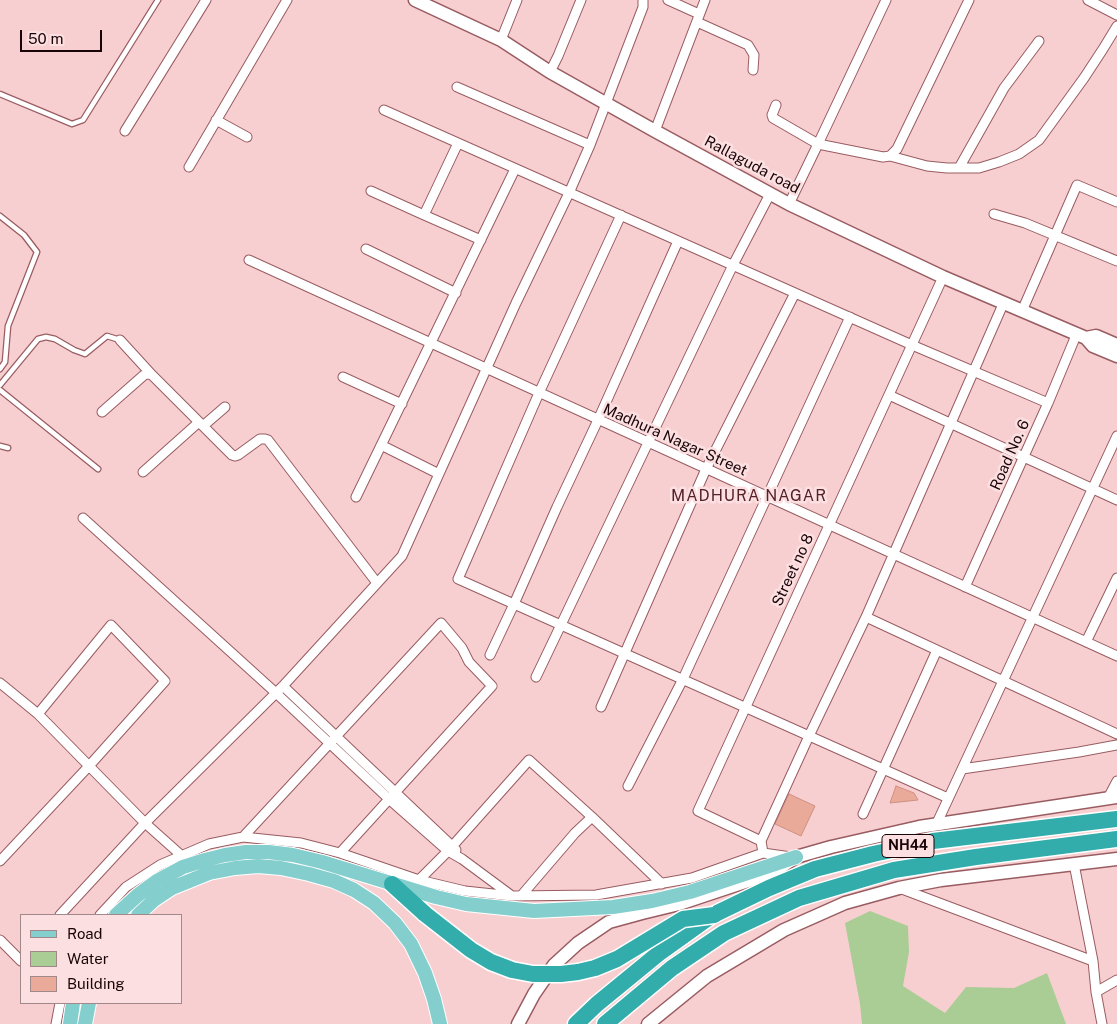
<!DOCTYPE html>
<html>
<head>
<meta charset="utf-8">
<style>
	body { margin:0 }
	#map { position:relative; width:1117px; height:1024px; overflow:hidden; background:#f8cfd1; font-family:"Public Sans",sans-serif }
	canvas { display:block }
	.legend { position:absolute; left:20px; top:914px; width:162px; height:90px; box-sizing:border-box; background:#fce0e1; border:1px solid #a1888a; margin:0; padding:6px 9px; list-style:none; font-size:15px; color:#190407 }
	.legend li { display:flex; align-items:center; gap:10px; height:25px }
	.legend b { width:25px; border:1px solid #a1888a }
	.scale { position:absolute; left:20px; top:30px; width:82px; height:22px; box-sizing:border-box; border:2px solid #190407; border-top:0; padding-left:6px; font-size:15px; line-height:18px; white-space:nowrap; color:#190407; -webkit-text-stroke:4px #fce0e1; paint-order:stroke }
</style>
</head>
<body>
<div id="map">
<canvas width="1117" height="1024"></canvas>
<ul class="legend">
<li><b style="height:6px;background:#84cecd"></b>Road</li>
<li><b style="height:14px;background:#a9cd95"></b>Water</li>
<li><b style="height:14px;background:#e9aa9a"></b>Building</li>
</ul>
<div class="scale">50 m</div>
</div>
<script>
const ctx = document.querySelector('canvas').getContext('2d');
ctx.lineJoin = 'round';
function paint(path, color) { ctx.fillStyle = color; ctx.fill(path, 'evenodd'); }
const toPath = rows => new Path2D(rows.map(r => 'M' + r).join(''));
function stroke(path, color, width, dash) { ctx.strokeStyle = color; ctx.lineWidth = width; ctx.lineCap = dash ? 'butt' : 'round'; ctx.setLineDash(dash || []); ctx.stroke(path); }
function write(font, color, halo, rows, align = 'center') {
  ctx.font = font + ' "Public Sans",sans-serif'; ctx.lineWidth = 5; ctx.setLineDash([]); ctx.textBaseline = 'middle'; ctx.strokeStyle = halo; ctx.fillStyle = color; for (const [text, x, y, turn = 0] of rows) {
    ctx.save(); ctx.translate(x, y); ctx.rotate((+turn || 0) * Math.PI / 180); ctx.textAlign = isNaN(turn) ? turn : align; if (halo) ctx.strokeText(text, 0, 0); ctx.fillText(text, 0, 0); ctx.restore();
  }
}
paint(toPath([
	[870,911,908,926,909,952,903,986,945,1013,966,987,1014,988,1047,973,1066,1024,862,1024,860,1004,845,923]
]), '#a9cd95');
const building = toPath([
	[896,786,914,793,918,800,890,803,896,786],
	[789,794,815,806,801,836,775,824,789,794]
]);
paint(building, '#e9aa9a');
stroke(building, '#cd9081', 1);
const lane = toPath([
	[0,94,72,124,83,120,158,0],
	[0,216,24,235,37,252,8,326,5,362,0,369],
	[0,385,38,339,46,337,55,339,74,350,85,354,107,336,120,340],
	[0,390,98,469],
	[0,446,8,448]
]);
const street = toPath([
	[668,0,699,14],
	[1088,0,1117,15],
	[697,22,748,45,754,55,753,70],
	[501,40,517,0],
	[550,72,558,56,581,0],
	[457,87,590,145],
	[776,105,772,115,773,118,818,144,886,0],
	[384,110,912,345,1048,403],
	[216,120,247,137],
	[125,131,206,0],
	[655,131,705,0],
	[458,143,424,215,481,240],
	[890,156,927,166,947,168,979,168,999,162,1019,154,1039,140,1084,78,1103,49,1117,26],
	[189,167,287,0],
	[959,168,1004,88,1039,41],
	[371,191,424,215],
	[789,204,818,144,883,157,890,156,897,149,969,0],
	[994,214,1025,223,1117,261],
	[621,215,539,393,458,579,948,798],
	[366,249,456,293],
	[249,260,1117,656],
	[1022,311,1077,185,1117,202],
	[120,340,152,375],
	[343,377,402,404],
	[889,395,1117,500],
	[102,412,144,375,148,374,152,375,232,455,235,456,238,455,260,439,265,439,268,440,377,583],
	[203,426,225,407],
	[381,445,439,474],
	[143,472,199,422],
	[356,497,515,169],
	[83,518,276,693,389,799,448,851,462,859,512,896],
	[965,587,1048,403,1077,333],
	[866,617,1117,734],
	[1086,642,1117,578],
	[490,655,514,604,557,507,598,420,678,241],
	[536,677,733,265,770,194],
	[0,683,38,714,145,823,182,856],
	[283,686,452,846,456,850],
	[601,707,706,469,795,293],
	[962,769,1079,752,1117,745],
	[628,786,683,679,850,317],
	[1108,798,1117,781],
	[863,814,937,650],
	[936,825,1117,436],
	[243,837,441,623,462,648,469,662,492,686,340,853],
	[761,841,698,811,943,277],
	[763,853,761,841,809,736,866,617,1004,302],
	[0,861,89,766,165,681,111,625,38,714],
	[1074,864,1093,961,1096,992,1102,1024],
	[419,880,448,851,529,760,592,817,662,884],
	[902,889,1093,961],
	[521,896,575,833,592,817],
	[60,915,145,823,283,686,402,556,516,303,569,193,590,145,643,7,643,0],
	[100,915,126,887,160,865,209,844,243,837,301,843,340,853,419,880,465,891,512,896,596,895,692,878,763,853,791,857],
	[0,940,21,961],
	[1096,992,1117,980],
	[56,1024,60,1003]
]);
const secondary = toPath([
	[415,0,501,40,550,72,655,131,789,204,943,277,1086,338,1093,346,1117,356],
	[1086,338,1096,336,1117,345],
	[518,1024,534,994,554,965,578,943,609,922,642,913,679,904,772,873,796,857,831,847,919,827,1117,797],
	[648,1024,707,976,784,930,845,903,899,888,941,880,1117,859]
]);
const primary = toPath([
	[116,915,138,895,157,881,183,867,205,860,225,855,246,852,268,852,293,855,322,862,436,897,466,904,534,911,613,907,652,901,690,892,796,857],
	[138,915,154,900,172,888,209,873,235,868,258,866,281,868,309,874,334,881,354,890,374,903,395,923,411,944,425,973,434,999,440,1024],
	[70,1024,73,1003],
	[85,1024,89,1003]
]);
const highway = toPath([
	[392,884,425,914],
	[576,1024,597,1004,658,954,711,916,769,888,815,869,873,854,933,841,1117,819],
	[605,1024,672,968,724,933,799,898,894,870,976,857,1117,839]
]);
stroke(lane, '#985c61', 7);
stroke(street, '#985c61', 11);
stroke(secondary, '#985c61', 15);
stroke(primary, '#fff', 16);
stroke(highway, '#fff', 19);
stroke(lane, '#fff', 4.5);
stroke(street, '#fff', 9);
stroke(secondary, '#fff', 12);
stroke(primary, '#84cecd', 14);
stroke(highway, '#32adac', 16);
const highwayBridge = toPath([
	[425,914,471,950,491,962,512,970,533,974,561,974,578,972,595,968,617,959,683,919,714,915]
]);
stroke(highwayBridge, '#fff', 19, []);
stroke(highwayBridge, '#32adac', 16);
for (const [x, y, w] of [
	[908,846,52]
]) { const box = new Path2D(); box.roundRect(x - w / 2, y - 11.5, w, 23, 4); ctx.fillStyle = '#fce0e1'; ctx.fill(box); stroke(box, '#190407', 1); }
write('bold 14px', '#190407', null, [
	["NH44",908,846]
]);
write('15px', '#190407', '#fce0e1', [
	["Rallaguda road",752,165,28],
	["Madhura Nagar Street",675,440,24],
	["Road No. 6",1010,455,-66],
	["Street no 8",793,570,-65]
]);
ctx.letterSpacing = '1px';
write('16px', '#552128', '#fce0e1', [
	["MADHURA NAGAR",749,496]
]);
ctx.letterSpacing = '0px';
</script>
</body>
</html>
